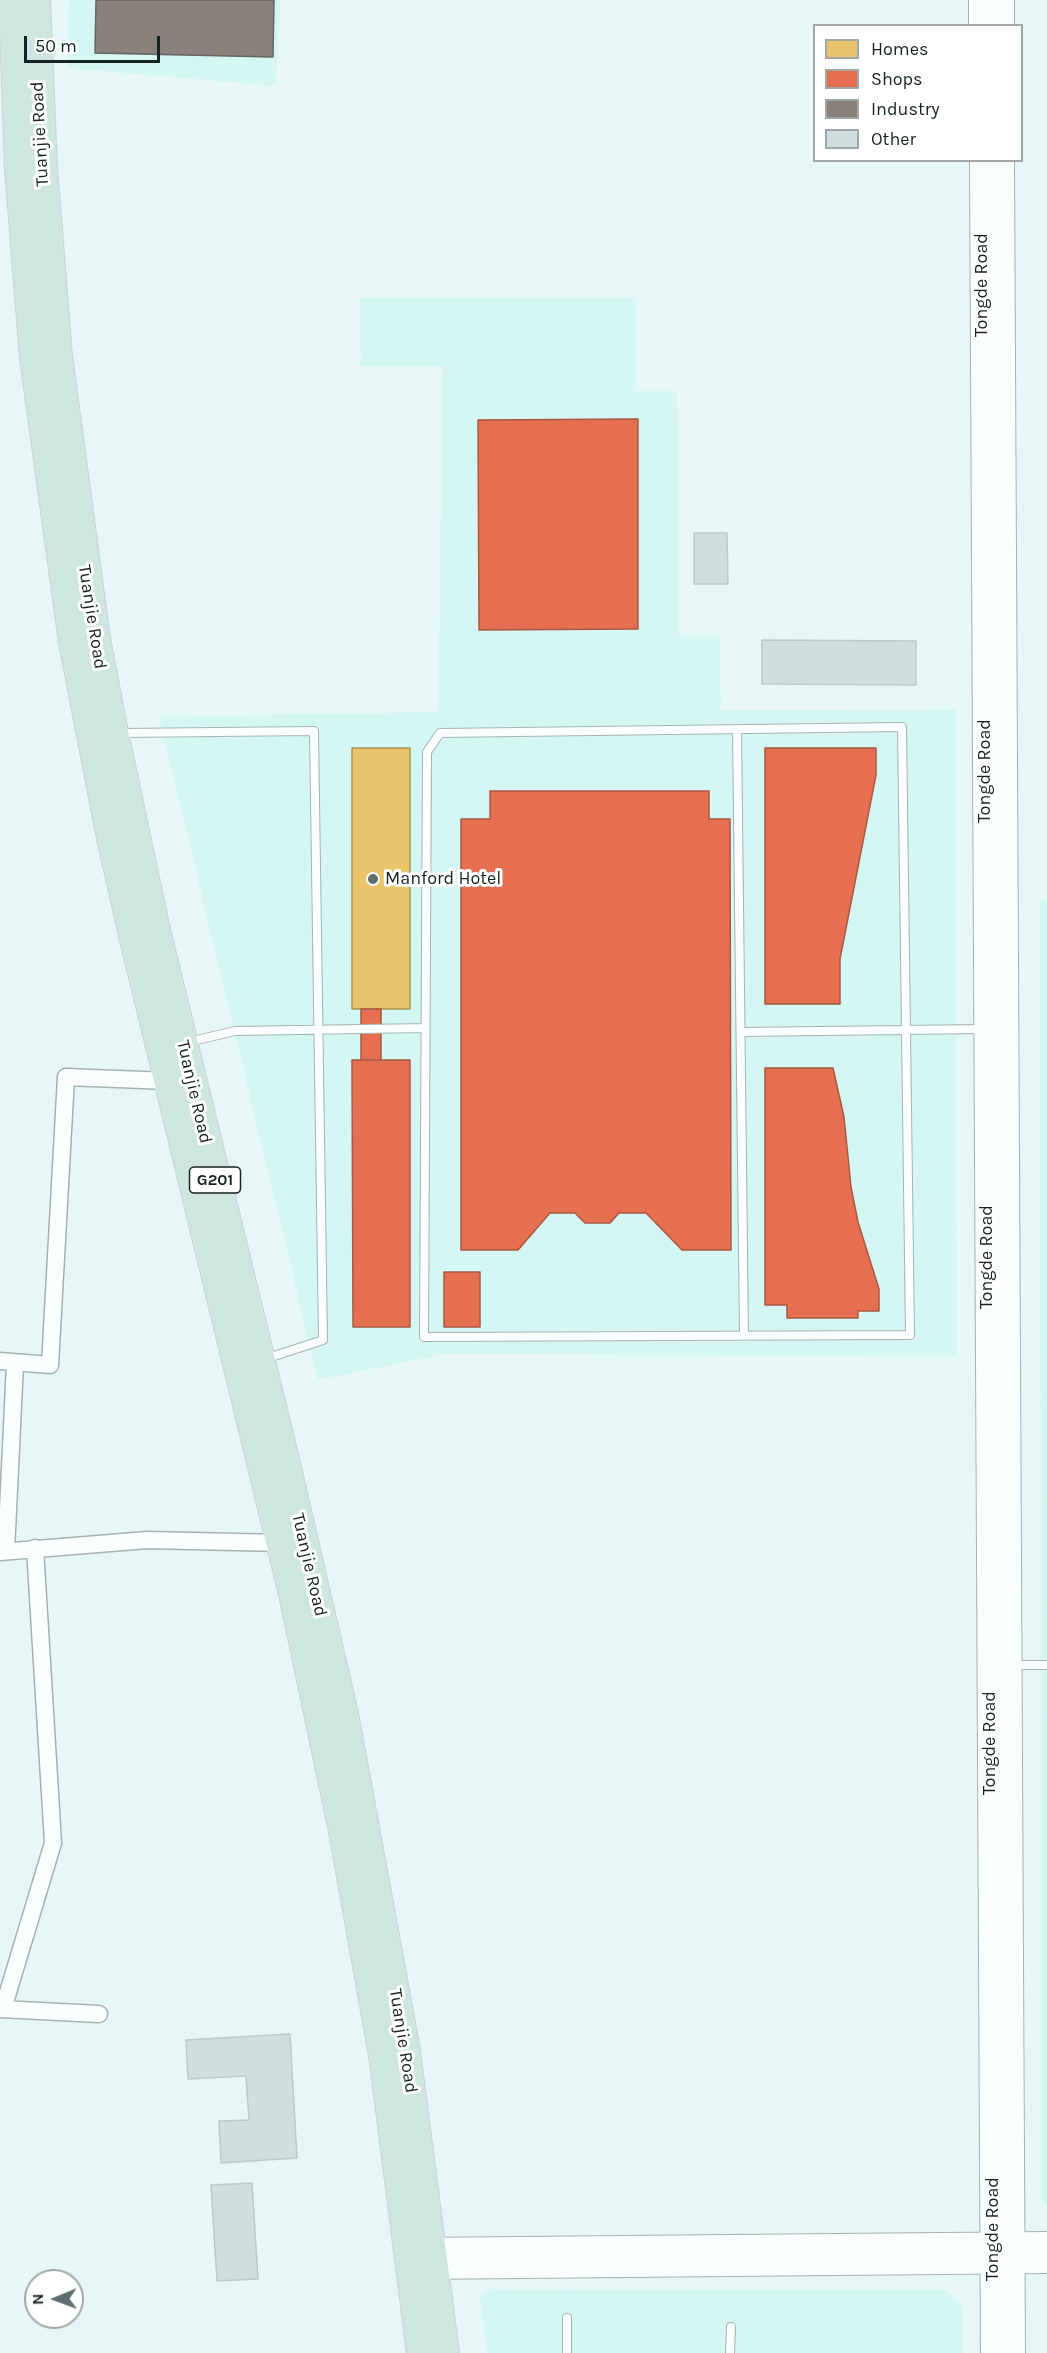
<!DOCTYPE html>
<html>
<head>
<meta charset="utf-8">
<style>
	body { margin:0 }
	#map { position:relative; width:1047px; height:2353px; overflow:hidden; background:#e7f7f5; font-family:Karla,sans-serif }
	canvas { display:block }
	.legend { position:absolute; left:813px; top:24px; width:210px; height:138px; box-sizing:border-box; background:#fff; border:2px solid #a1a7a7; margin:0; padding:8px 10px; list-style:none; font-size:18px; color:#152422 }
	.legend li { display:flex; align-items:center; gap:12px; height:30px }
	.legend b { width:30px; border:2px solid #a1a7a7 }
	.north { position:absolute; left:24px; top:2269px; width:60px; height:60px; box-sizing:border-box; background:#fff; border:2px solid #a1a7a7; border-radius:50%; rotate:269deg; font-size:16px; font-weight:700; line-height:24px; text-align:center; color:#152422 }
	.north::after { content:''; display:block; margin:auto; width:21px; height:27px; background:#5e6e6c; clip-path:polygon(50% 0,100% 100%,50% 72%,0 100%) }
	.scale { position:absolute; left:24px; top:36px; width:136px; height:27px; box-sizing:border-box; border:3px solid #152422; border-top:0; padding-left:8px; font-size:18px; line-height:21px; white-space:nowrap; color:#152422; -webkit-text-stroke:4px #fff; paint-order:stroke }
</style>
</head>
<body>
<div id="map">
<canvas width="1047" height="2353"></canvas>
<ul class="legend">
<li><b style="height:16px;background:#e9c46a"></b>Homes</li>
<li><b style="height:16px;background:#e76f51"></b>Shops</li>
<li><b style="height:16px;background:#8a817c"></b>Industry</li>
<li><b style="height:16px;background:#cfdede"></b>Other</li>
</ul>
<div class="north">N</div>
<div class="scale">50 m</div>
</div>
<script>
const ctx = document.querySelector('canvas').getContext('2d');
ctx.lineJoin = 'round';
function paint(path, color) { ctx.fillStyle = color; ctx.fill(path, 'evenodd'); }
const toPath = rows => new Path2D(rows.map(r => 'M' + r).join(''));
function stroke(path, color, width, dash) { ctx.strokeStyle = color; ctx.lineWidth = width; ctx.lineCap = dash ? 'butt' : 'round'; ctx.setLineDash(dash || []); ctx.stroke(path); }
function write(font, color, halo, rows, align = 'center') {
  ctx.font = font + ' Karla,sans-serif'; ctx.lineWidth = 6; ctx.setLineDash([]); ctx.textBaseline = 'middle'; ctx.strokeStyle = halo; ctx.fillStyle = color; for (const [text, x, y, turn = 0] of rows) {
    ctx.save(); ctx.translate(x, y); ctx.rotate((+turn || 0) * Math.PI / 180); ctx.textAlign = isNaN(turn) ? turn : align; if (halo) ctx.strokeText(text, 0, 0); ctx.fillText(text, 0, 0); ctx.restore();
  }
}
paint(toPath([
	[69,0,280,0,276,86,67,68],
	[636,297,636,391,677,391,678,635,720,635,721,710,956,709,957,1357,444,1354,318,1380,159,717,438,712,443,366,361,366,360,298],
	[1040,900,1047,900,1047,2204,1042,2204],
	[487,2289,946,2290,963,2306,963,2353,487,2353,480,2297]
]), '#d5f7f3');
const homes = toPath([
	[352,748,410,748,410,1009,352,1009,352,748]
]);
paint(homes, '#e9c46a');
stroke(homes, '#a99454', 1.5);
const shops = toPath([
	[638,419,638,629,479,630,478,420,638,419],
	[765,748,876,748,876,775,840,959,840,1004,765,1004,765,748],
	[490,791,709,791,709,819,730,819,731,1250,682,1250,646,1213,619,1213,610,1223,585,1223,575,1213,550,1213,518,1250,461,1250,461,819,490,819,490,791],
	[361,1009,381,1009,381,1060,361,1060,361,1009],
	[352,1060,410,1060,410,1327,353,1327,352,1060],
	[765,1068,833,1068,844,1117,851,1187,858,1222,879,1289,879,1311,858,1311,858,1318,787,1318,787,1305,765,1305,765,1068],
	[444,1272,480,1272,480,1327,444,1327,444,1272]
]);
paint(shops, '#e76f51');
stroke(shops, '#a85843', 1.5);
const industry = toPath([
	[96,0,274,0,273,57,95,53,96,0]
]);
paint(industry, '#8a817c');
stroke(industry, '#676561', 1.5);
const building = toPath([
	[694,533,727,533,728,584,694,584,694,533],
	[762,640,916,641,916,685,762,684,762,640],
	[290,2034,297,2158,221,2163,219,2121,249,2120,246,2076,188,2079,186,2040,290,2034],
	[252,2183,258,2279,217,2281,211,2185,252,2183]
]);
paint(building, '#cfdede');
stroke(building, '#bccacb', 1.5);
const lane = toPath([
	[902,727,910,1335,424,1337,427,752,440,733,902,727],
	[737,729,744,1336],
	[120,733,314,731,323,1340,265,1359],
	[741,1032,983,1029],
	[188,1042,235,1031,425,1028],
	[1011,1665,1047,1665],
	[567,2318,567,2353],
	[730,2353,731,2327]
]);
const street = toPath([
	[0,1361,50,1365,66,1077,169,1081],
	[6,1551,15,1364],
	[0,1552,147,1540,282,1543],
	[0,2009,99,2014],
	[3,2009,53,1843,35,1548]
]);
const secondary = toPath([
	[981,0,981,26],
	[1002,0,1002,26],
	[982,160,993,2353],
	[1002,160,1013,2353],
	[413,2250,1047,2244],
	[415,2267,1047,2261]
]);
const highway = toPath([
	[14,0,20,169,35,358,74,642,112,838,134,935,294,1594,344,1831,384,2055,422,2353],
	[35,0,42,168,57,356,95,639,113,733,155,930,285,1464,343,1714,405,2051,444,2353]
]);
stroke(lane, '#a4b3b1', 10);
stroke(street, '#a4b3b1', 19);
stroke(secondary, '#a4b3b1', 26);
stroke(highway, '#ccd4d3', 32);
stroke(lane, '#fbfefe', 8);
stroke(street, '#fbfefe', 16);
stroke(secondary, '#fbfefe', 24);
stroke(highway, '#cee6e0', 30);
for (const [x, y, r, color] of [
	[373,879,6,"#5e6e6c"]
]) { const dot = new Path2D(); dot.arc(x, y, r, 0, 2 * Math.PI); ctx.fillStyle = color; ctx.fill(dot); stroke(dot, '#fff', 2); }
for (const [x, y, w] of [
	[215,1180,51]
]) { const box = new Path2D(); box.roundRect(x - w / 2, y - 13, w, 26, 4.5); ctx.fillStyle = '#fff'; ctx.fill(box); stroke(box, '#152422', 1.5); }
write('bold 16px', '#152422', null, [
	["G201",215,1180]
]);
write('18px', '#152422', '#fff', [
	["Tuanjie Road",40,134,-93],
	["Tongde Road",982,285,-90],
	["Tuanjie Road",92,617,81],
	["Tongde Road",985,771,-90],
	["Tuanjie Road",194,1092,77],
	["Tongde Road",987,1257,-90],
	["Tuanjie Road",309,1565,77],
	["Tongde Road",990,1743,-90],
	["Tuanjie Road",403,2041,81],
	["Tongde Road",993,2229,-90]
]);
write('18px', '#152422', '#fff', [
	["Manford Hotel",385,879]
], 'left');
</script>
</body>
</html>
